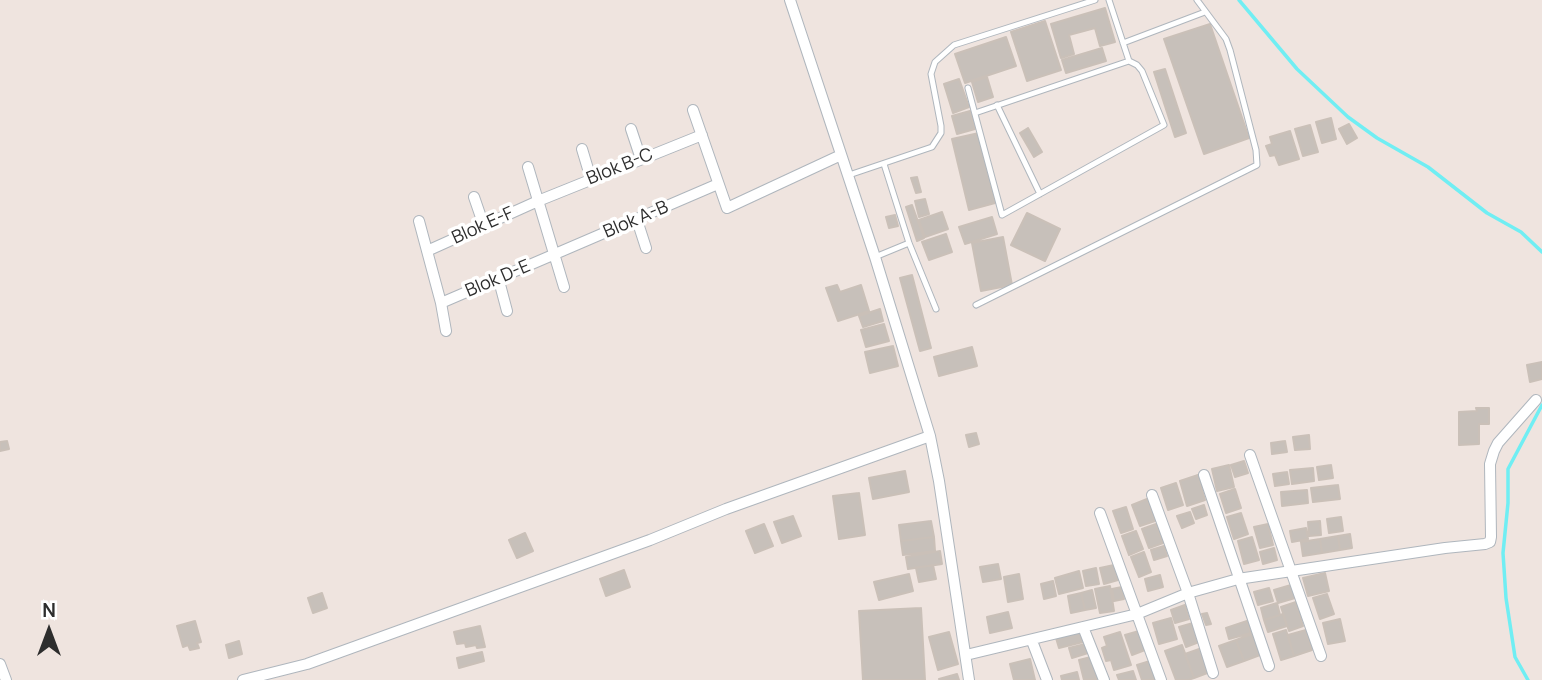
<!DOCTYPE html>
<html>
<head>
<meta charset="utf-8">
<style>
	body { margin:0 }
	#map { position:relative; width:1542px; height:680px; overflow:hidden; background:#efe4df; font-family:Manrope,sans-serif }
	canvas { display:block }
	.north { position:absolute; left:14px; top:596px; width:70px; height:70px; -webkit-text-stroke:5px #fff; paint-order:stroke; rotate:0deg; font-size:19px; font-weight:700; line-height:28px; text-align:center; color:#2d2d2d }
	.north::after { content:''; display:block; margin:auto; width:24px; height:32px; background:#2d2d2d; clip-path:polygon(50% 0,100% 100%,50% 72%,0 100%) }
</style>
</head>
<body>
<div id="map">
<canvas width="1542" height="680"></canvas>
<div class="north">N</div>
</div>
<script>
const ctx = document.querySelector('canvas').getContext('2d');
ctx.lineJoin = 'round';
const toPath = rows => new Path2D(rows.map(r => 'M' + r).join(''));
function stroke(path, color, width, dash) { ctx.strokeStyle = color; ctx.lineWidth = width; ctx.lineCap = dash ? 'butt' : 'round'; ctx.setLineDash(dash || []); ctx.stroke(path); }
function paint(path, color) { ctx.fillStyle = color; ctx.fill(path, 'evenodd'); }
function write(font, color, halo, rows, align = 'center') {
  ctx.font = font + ' Manrope,sans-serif'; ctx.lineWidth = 7; ctx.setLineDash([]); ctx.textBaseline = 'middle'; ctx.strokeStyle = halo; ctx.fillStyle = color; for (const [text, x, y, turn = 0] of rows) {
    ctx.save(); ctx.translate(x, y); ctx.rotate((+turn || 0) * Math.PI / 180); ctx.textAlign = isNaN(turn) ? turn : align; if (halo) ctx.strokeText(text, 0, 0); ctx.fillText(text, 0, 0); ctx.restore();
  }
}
stroke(toPath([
	[1239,0,1297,69,1348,117,1377,138,1428,167,1487,213,1521,232,1542,252],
	[1528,680,1515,657,1506,598,1503,553,1508,503,1508,469,1542,405]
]), '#70eef3', 3.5);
const building = toPath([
	[1105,8,1115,42,1100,46,1095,28,1069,35,1074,54,1061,58,1051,24,1105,8],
	[1045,21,1061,70,1027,81,1011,32,1045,21],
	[1210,24,1249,138,1204,154,1164,39,1210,24],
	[1006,37,1016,66,965,83,955,54,1006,37],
	[1102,48,1106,61,1066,73,1062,60,1102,48],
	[1165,69,1186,133,1175,137,1154,72,1165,69],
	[987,77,993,97,978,102,972,82,987,77],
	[959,79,969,107,953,113,944,84,959,79],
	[970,111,975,129,957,134,952,116,970,111],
	[1331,118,1336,139,1322,143,1316,122,1331,118],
	[1349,124,1357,138,1347,144,1339,129,1349,124],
	[1310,125,1318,152,1303,156,1295,129,1310,125],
	[1028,128,1042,152,1034,157,1020,133,1028,128],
	[1290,131,1299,159,1279,165,1275,155,1270,156,1266,146,1272,144,1270,137,1290,131],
	[979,133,995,203,969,210,952,139,979,133],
	[917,177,921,192,916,193,911,178,917,177],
	[925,199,929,214,919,217,915,201,925,199],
	[912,205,924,238,917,241,906,207,912,205],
	[942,212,948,229,925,237,919,220,942,212],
	[1027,213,1060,229,1045,261,1011,245,1027,213],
	[895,215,898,226,889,228,886,217,895,215],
	[992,217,997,234,965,244,959,227,992,217],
	[946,234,952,252,929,260,922,242,946,234],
	[1003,237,1012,285,981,291,972,243,1003,237],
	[912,275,931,348,920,351,900,278,912,275],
	[837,285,840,292,861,285,869,311,838,321,826,288,837,285],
	[880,309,883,321,863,327,859,316,880,309],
	[884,324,889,341,866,347,861,330,884,324],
	[893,346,898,366,870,373,865,352,893,346],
	[972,347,977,366,939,376,934,357,972,347],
	[1542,362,1542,379,1530,382,1527,365,1542,362],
	[1476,408,1489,408,1489,424,1479,424,1479,444,1459,445,1459,412,1477,411,1476,408],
	[976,433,979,444,969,447,966,435,976,433],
	[1309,435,1310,449,1295,450,1293,437,1309,435],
	[7,441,9,449,0,451,0,442,7,441],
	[1285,441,1287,452,1272,454,1271,443,1285,441],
	[1244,461,1248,473,1235,477,1231,465,1244,461],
	[1229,465,1234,487,1217,491,1212,469,1229,465],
	[1331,465,1333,478,1319,480,1317,467,1331,465],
	[1313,468,1314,481,1292,484,1290,470,1313,468],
	[905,471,909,492,873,499,869,478,905,471],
	[1287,472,1289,484,1275,486,1273,474,1287,472],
	[1198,475,1205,500,1187,506,1180,481,1198,475],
	[1176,483,1183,505,1168,510,1161,488,1176,483],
	[1338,485,1340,499,1313,502,1311,488,1338,485],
	[1235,489,1241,508,1226,513,1220,494,1235,489],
	[1307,490,1308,503,1282,506,1281,492,1307,490],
	[859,493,865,535,839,539,833,496,859,493],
	[1147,499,1155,521,1140,526,1132,505,1147,499],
	[1204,505,1207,515,1196,519,1192,509,1204,505],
	[1126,507,1133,529,1121,533,1113,511,1126,507],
	[1190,512,1194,523,1182,528,1177,516,1190,512],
	[1241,513,1248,534,1234,539,1227,517,1241,513],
	[793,516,801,536,782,543,774,522,793,516],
	[1341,517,1343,531,1329,533,1327,519,1341,517],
	[931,521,934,537,901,541,899,525,931,521],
	[1320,521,1321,535,1309,536,1308,522,1320,521],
	[764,524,773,546,755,553,746,531,764,524],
	[1156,524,1163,543,1149,548,1142,529,1156,524],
	[1268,524,1273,545,1260,548,1254,527,1268,524],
	[1306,528,1308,539,1292,542,1290,531,1306,528],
	[1136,531,1143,549,1129,555,1122,536,1136,531],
	[525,533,533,551,517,558,509,540,525,533],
	[1350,534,1352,548,1340,550,1338,536,1350,534],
	[1338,536,1340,550,1322,553,1320,539,1338,536],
	[934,537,935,551,903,555,901,541,934,537],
	[1252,537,1259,560,1244,564,1238,541,1252,537],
	[1320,539,1322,553,1303,556,1301,542,1320,539],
	[1164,546,1167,556,1154,560,1151,550,1164,546],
	[1274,548,1277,560,1263,564,1260,552,1274,548],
	[940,551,942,564,908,569,906,557,940,551],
	[1144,552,1151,572,1139,577,1131,557,1144,552],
	[998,564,1001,579,983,582,980,567,998,564],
	[933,565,936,579,919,582,916,568,933,565],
	[1114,565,1118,580,1104,584,1100,568,1114,565],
	[1096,568,1099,584,1086,586,1083,571,1096,568],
	[624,570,630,587,606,596,600,579,624,570],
	[1079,571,1083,588,1059,594,1055,578,1079,571],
	[1325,573,1329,591,1308,596,1303,578,1325,573],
	[909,574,913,591,879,600,874,582,909,574],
	[1019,574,1023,599,1008,602,1004,577,1019,574],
	[1160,575,1163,587,1148,591,1145,579,1160,575],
	[1053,581,1056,596,1044,599,1041,584,1053,581],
	[1291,585,1295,598,1278,603,1274,590,1291,585],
	[1110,586,1114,611,1100,613,1095,589,1110,586],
	[1122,587,1124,599,1114,601,1112,589,1122,587],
	[1269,588,1273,601,1258,605,1254,592,1269,588],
	[1092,590,1096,608,1085,610,1081,593,1092,590],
	[322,593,327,608,313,613,308,598,322,593],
	[1081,593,1085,610,1071,613,1068,596,1081,593],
	[1327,594,1334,614,1320,619,1313,598,1327,594],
	[1296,602,1303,626,1289,631,1281,607,1296,602],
	[1277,603,1280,615,1264,620,1261,608,1277,603],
	[1185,605,1189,619,1175,623,1171,610,1185,605],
	[921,608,925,680,863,680,859,611,921,608],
	[1008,612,1012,628,990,633,987,617,1008,612],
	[1207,613,1211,624,1206,625,1202,614,1207,613],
	[1283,614,1287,626,1268,632,1264,620,1283,614],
	[1171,618,1177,639,1159,644,1153,623,1171,618],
	[1340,619,1345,641,1328,644,1323,623,1340,619],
	[195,621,201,642,197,643,199,648,190,650,188,645,183,647,177,626,195,621],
	[1247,621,1251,633,1229,639,1226,628,1247,621],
	[1193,623,1199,642,1186,647,1179,627,1193,623],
	[480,626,485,647,477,648,476,645,466,647,465,643,457,644,454,632,480,626],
	[1286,630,1294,656,1281,660,1273,634,1286,630],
	[1306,630,1312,650,1294,656,1288,635,1306,630],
	[1139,631,1145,650,1132,655,1125,635,1139,631],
	[949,632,958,664,938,670,929,637,949,632],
	[1080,632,1083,642,1059,648,1056,638,1080,632],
	[1120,632,1131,665,1114,670,1111,660,1106,661,1102,648,1107,646,1104,637,1120,632],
	[1252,634,1260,655,1244,661,1236,640,1252,634],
	[1236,640,1244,661,1227,667,1219,646,1236,640],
	[239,641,242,654,229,658,226,645,239,641],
	[1085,644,1088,653,1072,658,1069,648,1085,644],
	[1182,645,1194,678,1188,680,1176,680,1165,651,1182,645],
	[1202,648,1210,672,1194,678,1185,654,1202,648],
	[482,652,484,661,459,668,457,658,482,652],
	[1091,657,1097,679,1084,680,1079,660,1091,657],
	[1030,659,1035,680,1014,680,1010,664,1030,659],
	[1150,661,1156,680,1142,680,1137,665,1150,661],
	[1133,671,1136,680,1119,680,1117,675,1133,671],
	[1077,672,1079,680,1062,680,1061,676,1077,672],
	[957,674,959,680,940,680,939,679,957,674]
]);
paint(building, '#c7c0ba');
stroke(building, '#cac0b8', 2);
const service = toPath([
	[1123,43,1205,12],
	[968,88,1002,215,1164,125,1142,71,1137,65,1129,61,1109,0],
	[997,105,1040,194],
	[975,113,1129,61],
	[884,164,909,243,936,309],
	[849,175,932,147,941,133,941,126,931,74,935,62,954,45,1095,0],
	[875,257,909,243],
	[976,305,1257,165,1256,150,1230,50,1226,39,1197,0]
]);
const minor = toPath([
	[790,0,875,257,930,436,939,481,969,680],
	[693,110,727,208,841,155],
	[631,129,641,159],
	[582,149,591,179],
	[528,167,564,287],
	[474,197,484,226],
	[637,220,646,248],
	[419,221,441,303,446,331],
	[427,251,538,201,702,135],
	[498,277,507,311],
	[441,303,718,184],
	[1250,455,1321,656],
	[1204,475,1269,666],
	[1152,495,1188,593,1213,673],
	[1100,513,1161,680],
	[1083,627,1104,680],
	[1032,641,1047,680],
	[966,655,1137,614,1188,593,1238,579,1445,548,1485,544,1490,542,1491,537,1490,464,1494,451,1498,443,1536,400],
	[0,664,6,680],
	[243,680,307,664,650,540,726,509,930,436]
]);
stroke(service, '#afb6bd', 7);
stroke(minor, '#afb6bd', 12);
stroke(service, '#fff', 5);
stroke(minor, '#fff', 10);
write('18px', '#2d2d2d', '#fff', [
	["Blok B-C",620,167,-22],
	["Blok A-B",636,220,-23],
	["Blok E-F",483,226,-24],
	["Blok D-E",498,279,-23]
]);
</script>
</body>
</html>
